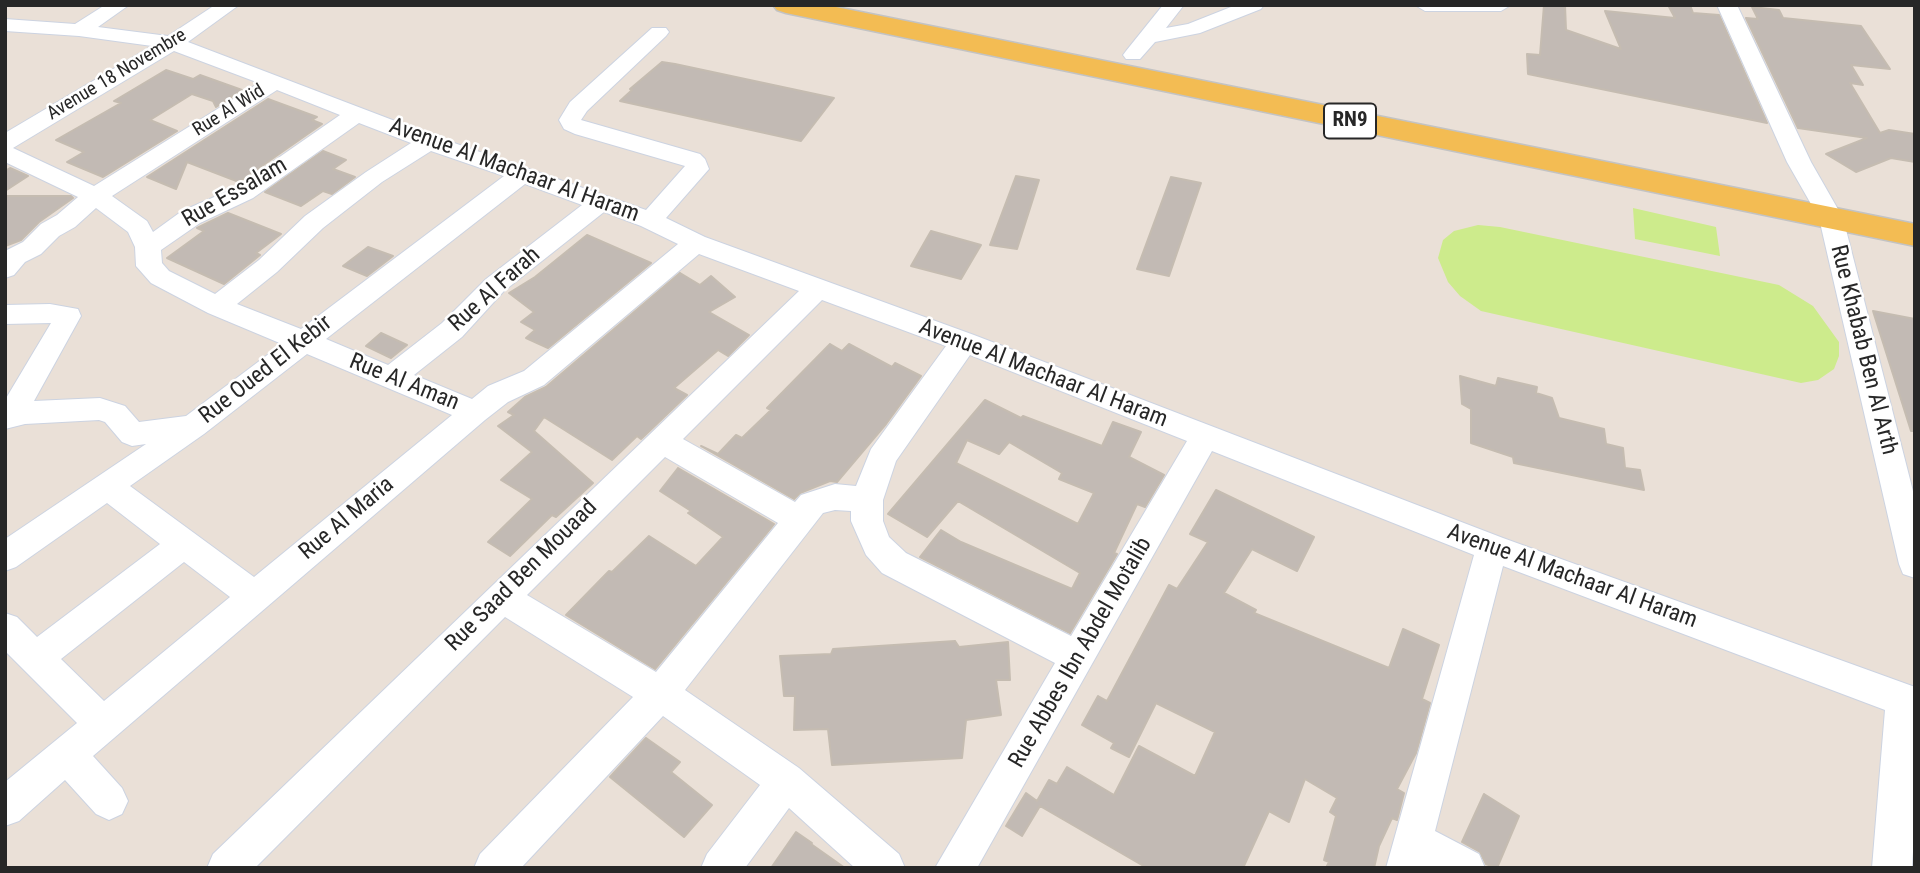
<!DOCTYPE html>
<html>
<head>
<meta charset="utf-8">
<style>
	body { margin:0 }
	#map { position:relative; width:1920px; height:873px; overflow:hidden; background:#eae0d7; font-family:"Roboto Condensed",sans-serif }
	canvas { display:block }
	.frame { position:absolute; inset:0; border:7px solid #272727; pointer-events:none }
</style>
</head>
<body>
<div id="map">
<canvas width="1920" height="873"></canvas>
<div class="frame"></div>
</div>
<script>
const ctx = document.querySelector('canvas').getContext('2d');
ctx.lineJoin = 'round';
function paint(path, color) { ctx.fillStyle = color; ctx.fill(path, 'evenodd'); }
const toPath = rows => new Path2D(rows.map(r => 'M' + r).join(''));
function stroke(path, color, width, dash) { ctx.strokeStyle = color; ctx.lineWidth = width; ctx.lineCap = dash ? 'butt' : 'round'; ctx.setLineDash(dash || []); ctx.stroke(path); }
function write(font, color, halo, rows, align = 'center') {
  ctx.font = font + ' "Roboto Condensed",sans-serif'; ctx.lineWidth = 5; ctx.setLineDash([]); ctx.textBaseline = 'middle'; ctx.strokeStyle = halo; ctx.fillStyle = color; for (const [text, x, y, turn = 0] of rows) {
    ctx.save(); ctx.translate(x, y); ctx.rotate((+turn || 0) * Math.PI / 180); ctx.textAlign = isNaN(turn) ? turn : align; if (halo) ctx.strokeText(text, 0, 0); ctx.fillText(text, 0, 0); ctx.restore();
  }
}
paint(toPath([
	[1633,208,1716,227,1720,256,1635,239],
	[1478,225,1500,227,1779,285,1813,306,1839,342,1839,356,1834,369,1818,380,1801,383,1481,311,1460,296,1448,282,1438,258,1443,240,1454,231]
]), '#cdeb8c');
const building = toPath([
	[1544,5,1565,5,1566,30,1621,49,1605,11,1675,18,1668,5,1690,5,1693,13,1719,15,1767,123,1528,74,1527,54,1540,55,1544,5],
	[1752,7,1779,10,1783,18,1861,26,1890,69,1851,65,1863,85,1850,83,1880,133,1889,130,1915,134,1915,162,1891,158,1856,172,1826,154,1867,138,1798,128,1746,18,1758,19,1752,7],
	[662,62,675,64,834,98,801,141,620,101,632,90,630,89,662,62],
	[166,70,193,79,200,75,242,90,216,107,213,101,192,94,150,120,177,131,103,177,67,162,84,152,56,140,121,103,114,101,166,70],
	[268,99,317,117,312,120,322,124,239,182,187,162,176,189,147,177,268,99],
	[323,151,346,160,333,169,355,177,332,194,323,191,301,206,265,192,323,151],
	[10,168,28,176,5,191,5,171,10,168],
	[1016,176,1039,180,1017,249,990,245,1016,176],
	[1171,177,1201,183,1169,276,1137,269,1171,177],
	[5,196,71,196,73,198,39,222,21,240,5,246,5,196],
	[228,213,281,234,256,253,260,255,224,284,167,258,204,231,197,228,228,213],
	[931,231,981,245,961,279,911,266,931,231],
	[587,235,651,263,548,348,526,338,535,330,521,322,534,312,509,293,535,277,587,235],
	[368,247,393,256,367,276,343,266,368,247],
	[680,273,700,285,711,276,735,297,709,312,749,335,728,356,718,350,674,388,687,395,641,439,637,436,612,460,544,417,534,431,593,483,556,517,552,515,510,556,488,542,532,499,501,480,532,452,498,426,514,415,508,412,525,397,546,387,680,273],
	[1873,311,1915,319,1915,431,1911,431,1873,311],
	[381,333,407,345,391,358,366,346,381,333],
	[830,344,842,351,849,344,892,367,895,363,921,376,886,424,837,482,830,481,800,493,794,499,701,446,718,454,736,435,742,438,771,410,767,408,830,344],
	[1460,376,1496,386,1498,378,1537,387,1536,393,1552,398,1559,418,1604,429,1606,444,1623,448,1625,468,1640,470,1644,490,1514,463,1513,457,1471,443,1471,409,1462,404,1460,376],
	[985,400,1021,418,1023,416,1102,446,1113,422,1141,432,1129,457,1164,475,1145,507,1137,504,1114,553,1117,554,1070,633,920,557,941,530,961,542,1072,589,1080,573,958,501,927,537,888,514,985,400],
	[967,440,999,454,1009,442,1062,473,1059,479,1094,493,1078,524,956,463,967,440],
	[678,468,774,524,655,669,566,615,609,571,612,572,649,536,696,566,723,537,688,513,691,511,660,491,678,468],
	[1216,490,1314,537,1297,571,1252,549,1224,593,1256,610,1254,613,1389,668,1403,629,1439,645,1422,699,1430,703,1416,753,1397,789,1404,793,1397,820,1392,818,1379,846,1374,868,1326,868,1329,862,1324,860,1336,816,1330,812,1337,798,1305,779,1289,822,1269,811,1243,868,1147,868,1040,806,1022,836,1006,826,1026,793,1037,801,1049,780,1057,784,1067,767,1114,795,1139,746,1195,776,1215,732,1156,703,1129,757,1111,748,1114,743,1082,725,1098,696,1107,701,1169,585,1177,589,1208,542,1190,534,1216,490],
	[955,641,959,647,1008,642,1010,680,996,680,1001,715,966,720,962,758,832,765,828,729,794,730,795,696,784,696,780,656,831,654,833,649,955,641],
	[646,738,680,762,671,772,712,805,684,837,610,777,646,738],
	[1484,794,1519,816,1497,868,1486,864,1480,852,1462,842,1484,794],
	[796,832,812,843,811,844,845,868,771,868,796,832]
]);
paint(building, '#c2bab4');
stroke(building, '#c5bcb1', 2);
const minor = toPath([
	[105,5,129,5,98,27,168,36,215,5,239,5,188,42,437,137,646,210,685,166,575,134,564,129,559,120,570,102,652,28,666,28,669,32,666,36,587,111,581,120,700,154,705,159,709,169,666,218,705,237,974,335,1503,538,1915,687,1915,819,1912,868,1872,868,1885,710,1503,566,1435,831,1479,854,1485,868,1386,868,1474,555,1212,451,977,868,935,868,1055,663,882,573,866,555,851,521,851,511,835,510,823,513,685,690,799,768,899,854,905,868,855,868,789,808,745,868,701,868,707,854,760,785,663,716,521,868,474,868,480,854,633,697,505,617,255,868,207,868,213,854,799,291,699,254,544,385,508,402,485,420,93,756,122,788,128,801,122,814,109,820,96,814,65,780,19,821,5,826,5,782,77,723,5,651,5,613,17,617,37,637,160,544,107,503,16,567,5,571,5,539,146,444,132,446,122,442,105,422,99,420,25,424,5,429,5,400,51,323,5,324,5,305,50,304,78,309,81,316,34,401,100,398,125,406,139,422,186,416,282,344,208,313,151,283,136,266,135,247,128,232,96,208,75,227,59,236,41,254,25,262,14,275,5,278,7,250,23,242,41,224,57,215,78,197,5,162,5,133,152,46,79,36,5,31,5,19,75,24,105,5],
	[174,51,259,83,94,186,13,148,174,51],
	[277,90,340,115,235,188,182,211,153,232,147,221,112,196,277,90],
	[359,123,411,143,366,172,305,216,259,260,215,294,169,271,162,263,161,250,200,223,253,198,359,123],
	[431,151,504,176,301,329,237,304,277,272,323,228,382,182,431,151],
	[525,184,582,205,486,279,442,323,388,365,326,339,525,184],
	[604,212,641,226,678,244,524,371,488,386,472,399,414,375,462,337,504,291,604,212],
	[822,300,946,346,871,449,856,486,835,484,801,495,795,502,683,439,822,300],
	[307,354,452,415,254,577,130,486,204,434,307,354],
	[970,355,1187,441,1071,636,906,553,889,537,883,521,883,500,896,461,970,355],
	[665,457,778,523,656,672,527,595,665,457],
	[184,562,230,597,104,701,61,659,184,562],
	[1163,5,1184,5,1166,28,1188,24,1236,5,1264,5,1261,9,1200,33,1155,42,1140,59,1126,59,1123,55,1126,51,1163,5],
	[1415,5,1511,5,1501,11,1425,11,1415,5],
	[1717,5,1737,5,1811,162,1843,218,1915,499,1915,578,1903,574,1899,564,1819,218,1787,162,1717,5]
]);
const major = toPath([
	[773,5,826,5,1915,224,1915,246,786,13,777,10,773,5]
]);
stroke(minor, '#ccd3e1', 2);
stroke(major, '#c3c3c3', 3);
paint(minor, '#fff');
paint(major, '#f3bc53');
write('19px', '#272727', '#fff', [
	["Avenue 18 Novembre",117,75,-31],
	["Rue Al Wid",229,111,-32]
]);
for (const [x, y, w] of [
	[1350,121,52]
]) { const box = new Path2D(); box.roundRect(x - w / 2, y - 17.5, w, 35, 5); ctx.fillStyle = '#fff'; ctx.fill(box); stroke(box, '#272727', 2); }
write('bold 21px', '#272727', null, [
	["RN9",1350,121]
]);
write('23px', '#272727', '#fff', [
	["Avenue Al Machaar Al Haram",514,171,20],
	["Rue Essalam",235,193,-30],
	["Rue Al Farah",495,290,-42],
	["Rue Khabab Ben Al Arth",1863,350,76],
	["Rue Oued El Kebir",266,370,-38],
	["Avenue Al Machaar Al Haram",1043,374,21],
	["Rue Al Aman",404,383,22],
	["Rue Al Maria",347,519,-40],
	["Rue Saad Ben Mouaad",522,576,-45],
	["Avenue Al Machaar Al Haram",1572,577,20],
	["Rue Abbes Ibn Abdel Motalib",1081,653,-60]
]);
</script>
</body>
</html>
